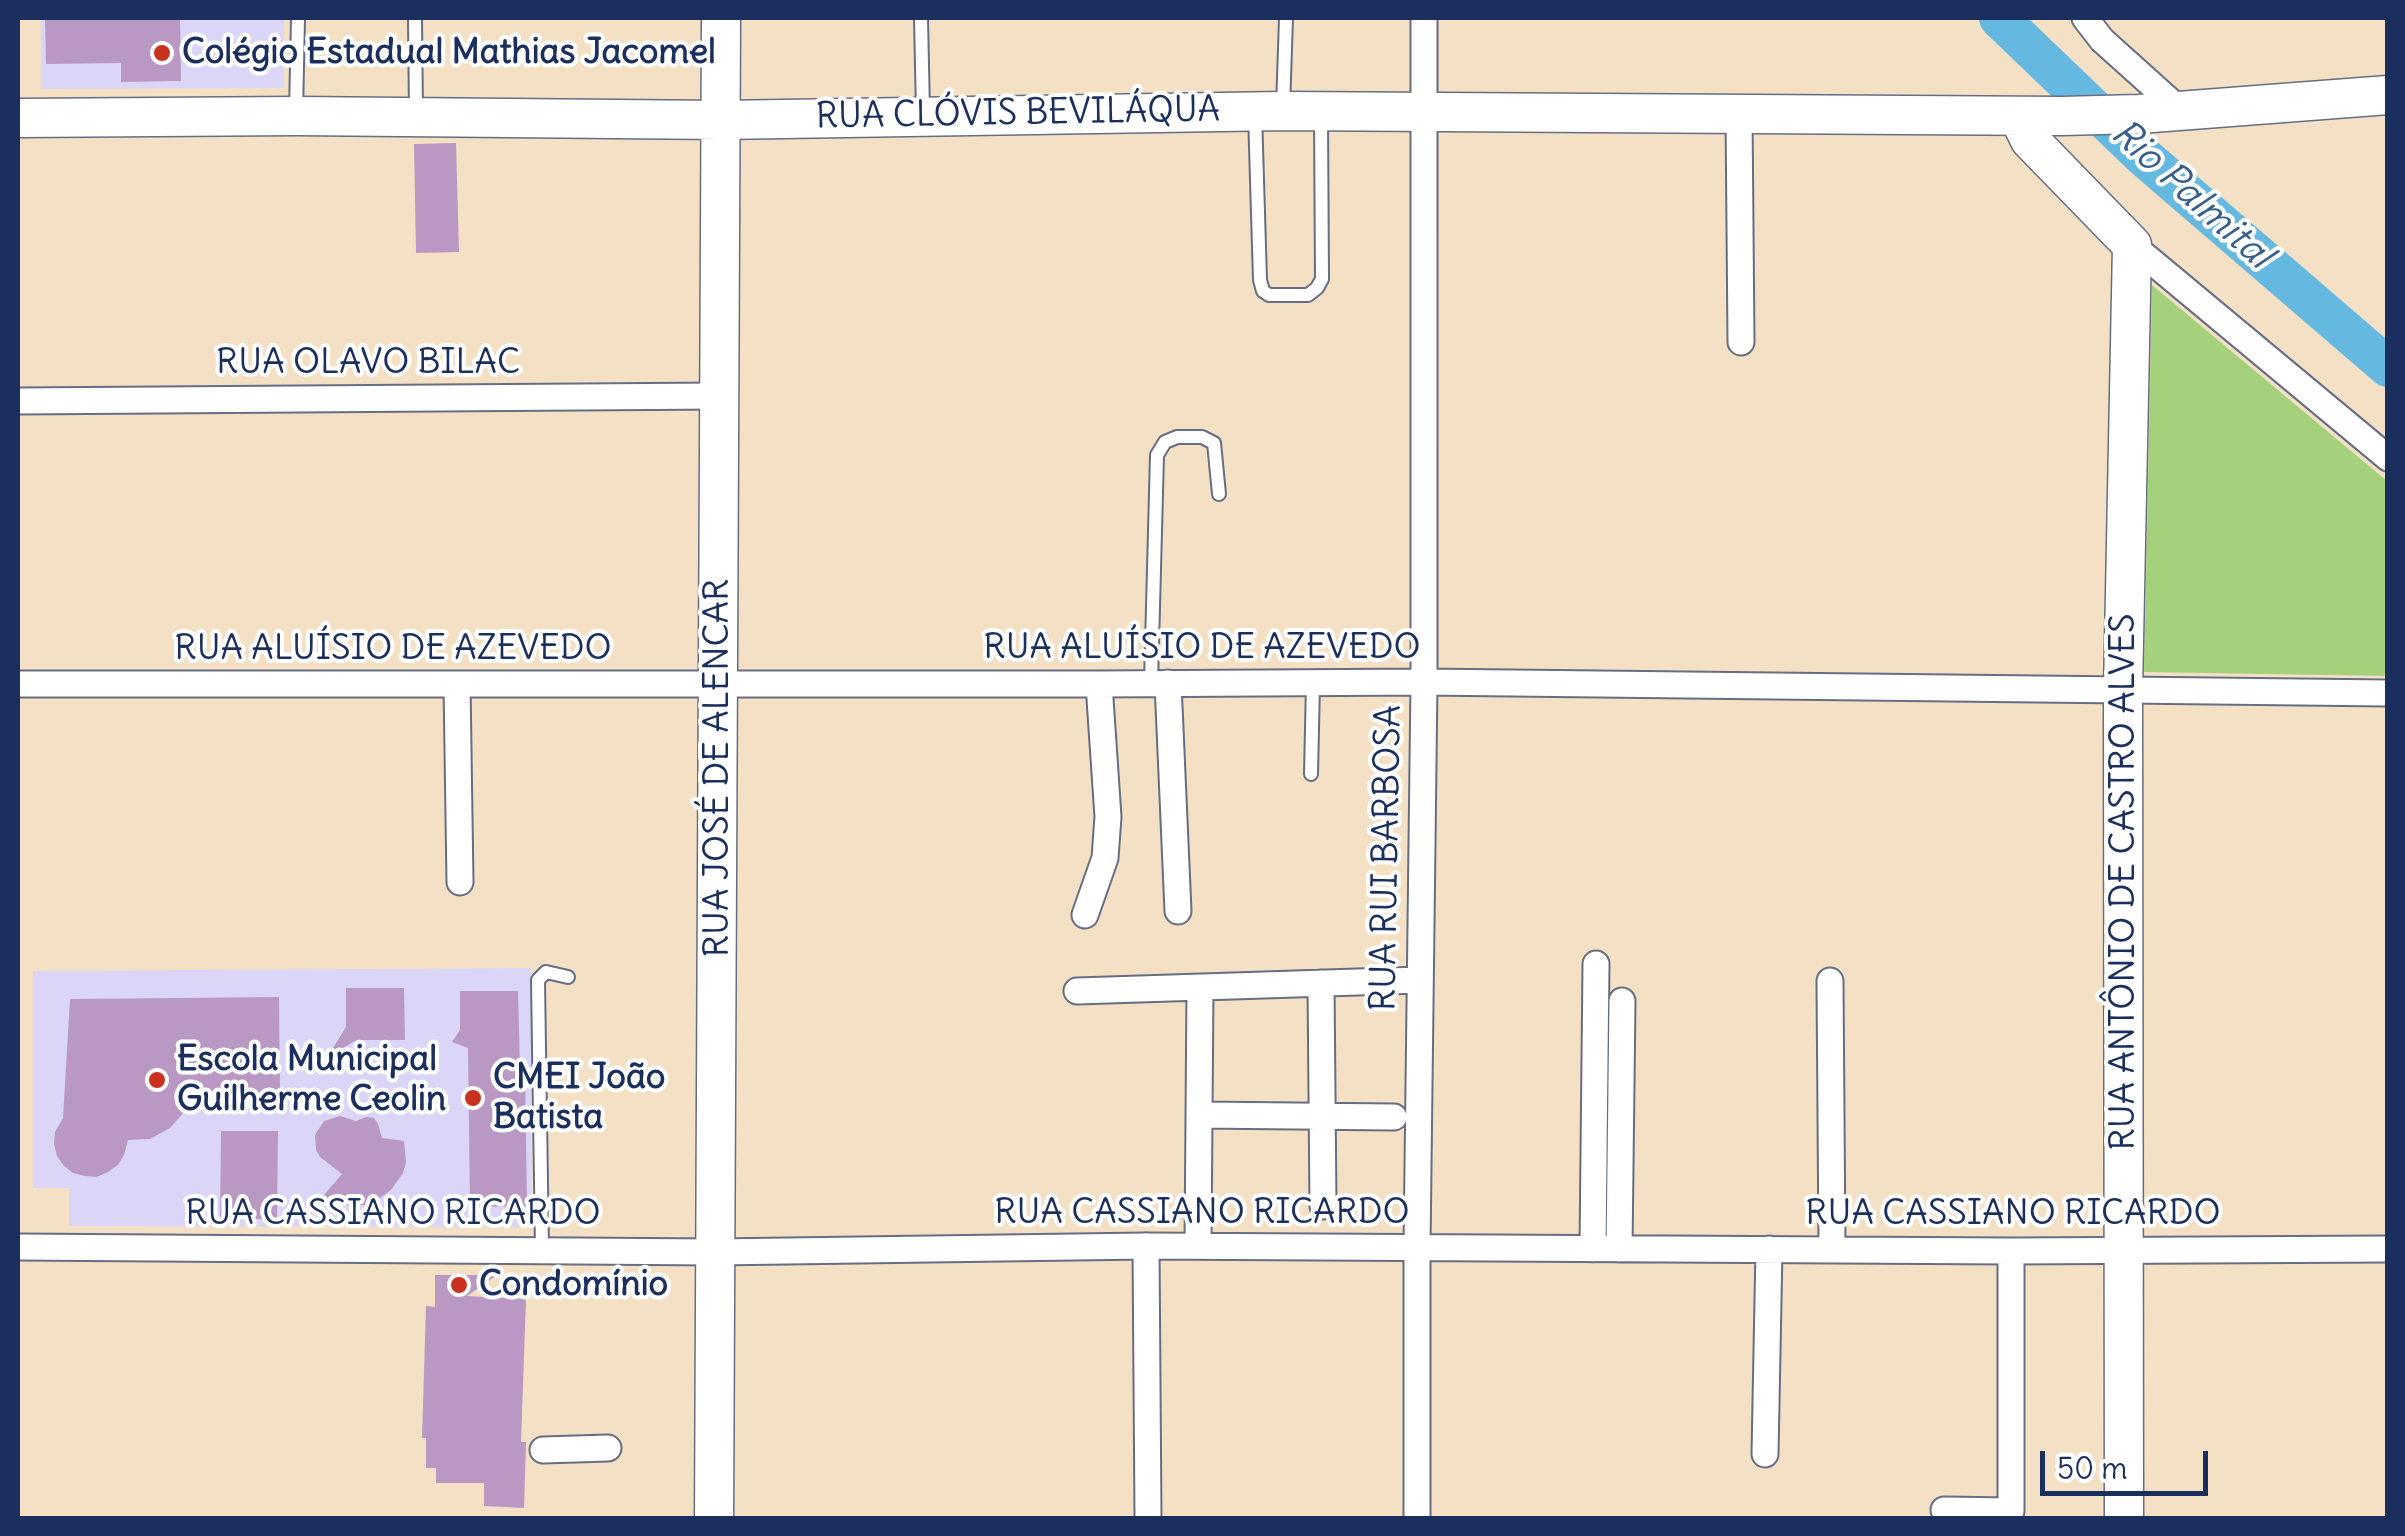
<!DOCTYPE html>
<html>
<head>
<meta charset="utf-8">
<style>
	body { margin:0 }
	#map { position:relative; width:2405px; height:1536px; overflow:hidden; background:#f3e0c5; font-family:Delius,sans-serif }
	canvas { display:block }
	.frame { position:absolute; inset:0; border:20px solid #1b2f5e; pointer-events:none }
	.scale { position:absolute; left:2040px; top:1451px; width:168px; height:45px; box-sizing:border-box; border:5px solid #1b2f5e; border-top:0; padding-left:12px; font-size:30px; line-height:35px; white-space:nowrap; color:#1b2f5e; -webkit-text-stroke:8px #fff; paint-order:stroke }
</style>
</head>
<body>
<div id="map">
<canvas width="2405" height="1536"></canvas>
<div class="frame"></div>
<div class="scale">50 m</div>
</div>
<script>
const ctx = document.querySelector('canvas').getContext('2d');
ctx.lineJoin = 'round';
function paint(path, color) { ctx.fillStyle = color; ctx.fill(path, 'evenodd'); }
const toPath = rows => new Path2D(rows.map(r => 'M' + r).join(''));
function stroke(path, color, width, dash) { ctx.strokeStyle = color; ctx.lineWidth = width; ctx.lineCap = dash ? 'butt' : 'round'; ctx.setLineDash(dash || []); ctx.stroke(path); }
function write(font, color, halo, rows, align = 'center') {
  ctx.font = font + ' Delius,sans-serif'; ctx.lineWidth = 8; ctx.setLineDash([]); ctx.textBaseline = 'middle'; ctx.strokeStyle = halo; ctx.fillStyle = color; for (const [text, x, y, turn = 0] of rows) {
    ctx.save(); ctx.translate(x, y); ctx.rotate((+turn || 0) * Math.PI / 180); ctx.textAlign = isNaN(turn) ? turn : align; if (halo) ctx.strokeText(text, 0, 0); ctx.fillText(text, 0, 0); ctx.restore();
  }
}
paint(toPath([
	[41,18,284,18,284,88,41,89],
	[531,968,531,1227,69,1226,69,1188,33,1188,33,971]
]), '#dbd6f7');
paint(toPath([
	[2152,285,2387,481,2387,676,2144,672]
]), '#a5d17d');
stroke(toPath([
	[1999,18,2144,157,2388,367]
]), '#65b9e1', 40);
paint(toPath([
	[45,18,180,18,181,81,121,82,121,63,46,64],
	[456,143,459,252,416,253,414,144],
	[346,988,404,988,405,1040,357,1040,328,1056,346,1027],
	[460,991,518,991,520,1067,525,1067,527,1206,470,1207,468,1048,452,1042,460,1030],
	[279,997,280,1095,197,1090,184,1112,170,1128,150,1139,128,1140,124,1155,118,1165,108,1172,97,1177,85,1176,73,1173,64,1166,57,1156,54,1144,55,1132,63,1118,70,999],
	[340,1116,356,1121,366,1117,374,1118,378,1124,382,1138,404,1141,406,1162,403,1173,391,1190,370,1205,341,1205,323,1196,342,1174,320,1157,316,1150,315,1135,324,1121],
	[221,1131,278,1131,277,1219,220,1219],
	[435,1275,497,1275,467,1296,526,1299,521,1442,526,1442,524,1508,484,1506,484,1483,436,1483,436,1468,426,1468,426,1438,422,1438,426,1306,435,1307]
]), '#b999c3');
const lane = toPath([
	[415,18,416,114],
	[921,18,923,112],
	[1283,108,1286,18],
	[296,113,298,18],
	[1255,113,1260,280,1263,291,1269,295,1308,295,1317,288,1322,279,1321,115],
	[1151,683,1157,455,1165,442,1177,437,1202,437,1214,443,1219,494],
	[1311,774,1313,683],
	[542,1250,538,980,546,972,568,977]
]);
const street = toPath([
	[2085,18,2102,40,2181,111],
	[1739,114,1741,342],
	[2132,245,2388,458],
	[18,401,719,396],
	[1168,683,1178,911],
	[18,684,1099,684,1424,682,2388,693],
	[457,684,460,882],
	[1085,915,1105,858,1108,817,1099,684],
	[1830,981,1832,1248],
	[1321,983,1323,1206],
	[1077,991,1420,980],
	[1199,1115,1394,1117],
	[1146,1246,1148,1518],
	[1198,1246,1200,988],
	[18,1247,715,1252,1146,1246,2011,1251,2388,1249],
	[1593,1249,1596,964],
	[1619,1249,1622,1001],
	[543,1450,608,1448],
	[1765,1454,1769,1249],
	[1944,1510,2011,1511,2011,1251],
	[1417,1518,1417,1247,1424,682,1424,18]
]);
const secondary = toPath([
	[2018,116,2030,140,2132,245,2123,691,2124,1518],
	[18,118,296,116,721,120,1283,111,2062,116,2139,114,2388,95],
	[714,1518,721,18]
]);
stroke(lane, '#676d82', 16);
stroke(street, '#676d82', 29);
stroke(secondary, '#676d82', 41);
stroke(lane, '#fff', 12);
stroke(street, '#fff', 25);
stroke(secondary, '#fff', 38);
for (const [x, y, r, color] of [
	[162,53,10,"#c8321e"],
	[157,1080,10,"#c8321e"],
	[473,1098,10,"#c8321e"],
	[459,1285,10,"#c8321e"]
]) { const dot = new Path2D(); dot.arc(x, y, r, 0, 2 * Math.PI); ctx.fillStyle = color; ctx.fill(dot); stroke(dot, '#fff', 4); }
write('bold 35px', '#1b2f5e', '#fff', [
	["Colégio Estadual Mathias Jacomel",182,53],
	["Escola Municipal",177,1060],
	["Guilherme Ceolin",177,1100],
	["CMEI João",493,1078],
	["Batista",493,1118],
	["Condomínio",479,1285]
], 'left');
write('35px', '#1b2f5e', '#fff', [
	["RUA CLÓVIS BEVILÁQUA",1018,114,-1],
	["RUA OLAVO BILAC",368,363],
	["RUA ALUÍSIO DE AZEVEDO",1202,648],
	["RUA ALUÍSIO DE AZEVEDO",393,649],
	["RUA JOSÉ DE ALENCAR",718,768,-90],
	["RUA RUI BARBOSA",1387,858,-89],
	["RUA ANTÔNIO DE CASTRO ALVES",2124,882,-90],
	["RUA CASSIANO RICARDO",1202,1213],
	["RUA CASSIANO RICARDO",393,1214],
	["RUA CASSIANO RICARDO",2013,1214]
]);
write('italic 38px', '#355f8c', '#fff', [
	["Rio Palmital",2191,195,42]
]);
</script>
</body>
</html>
